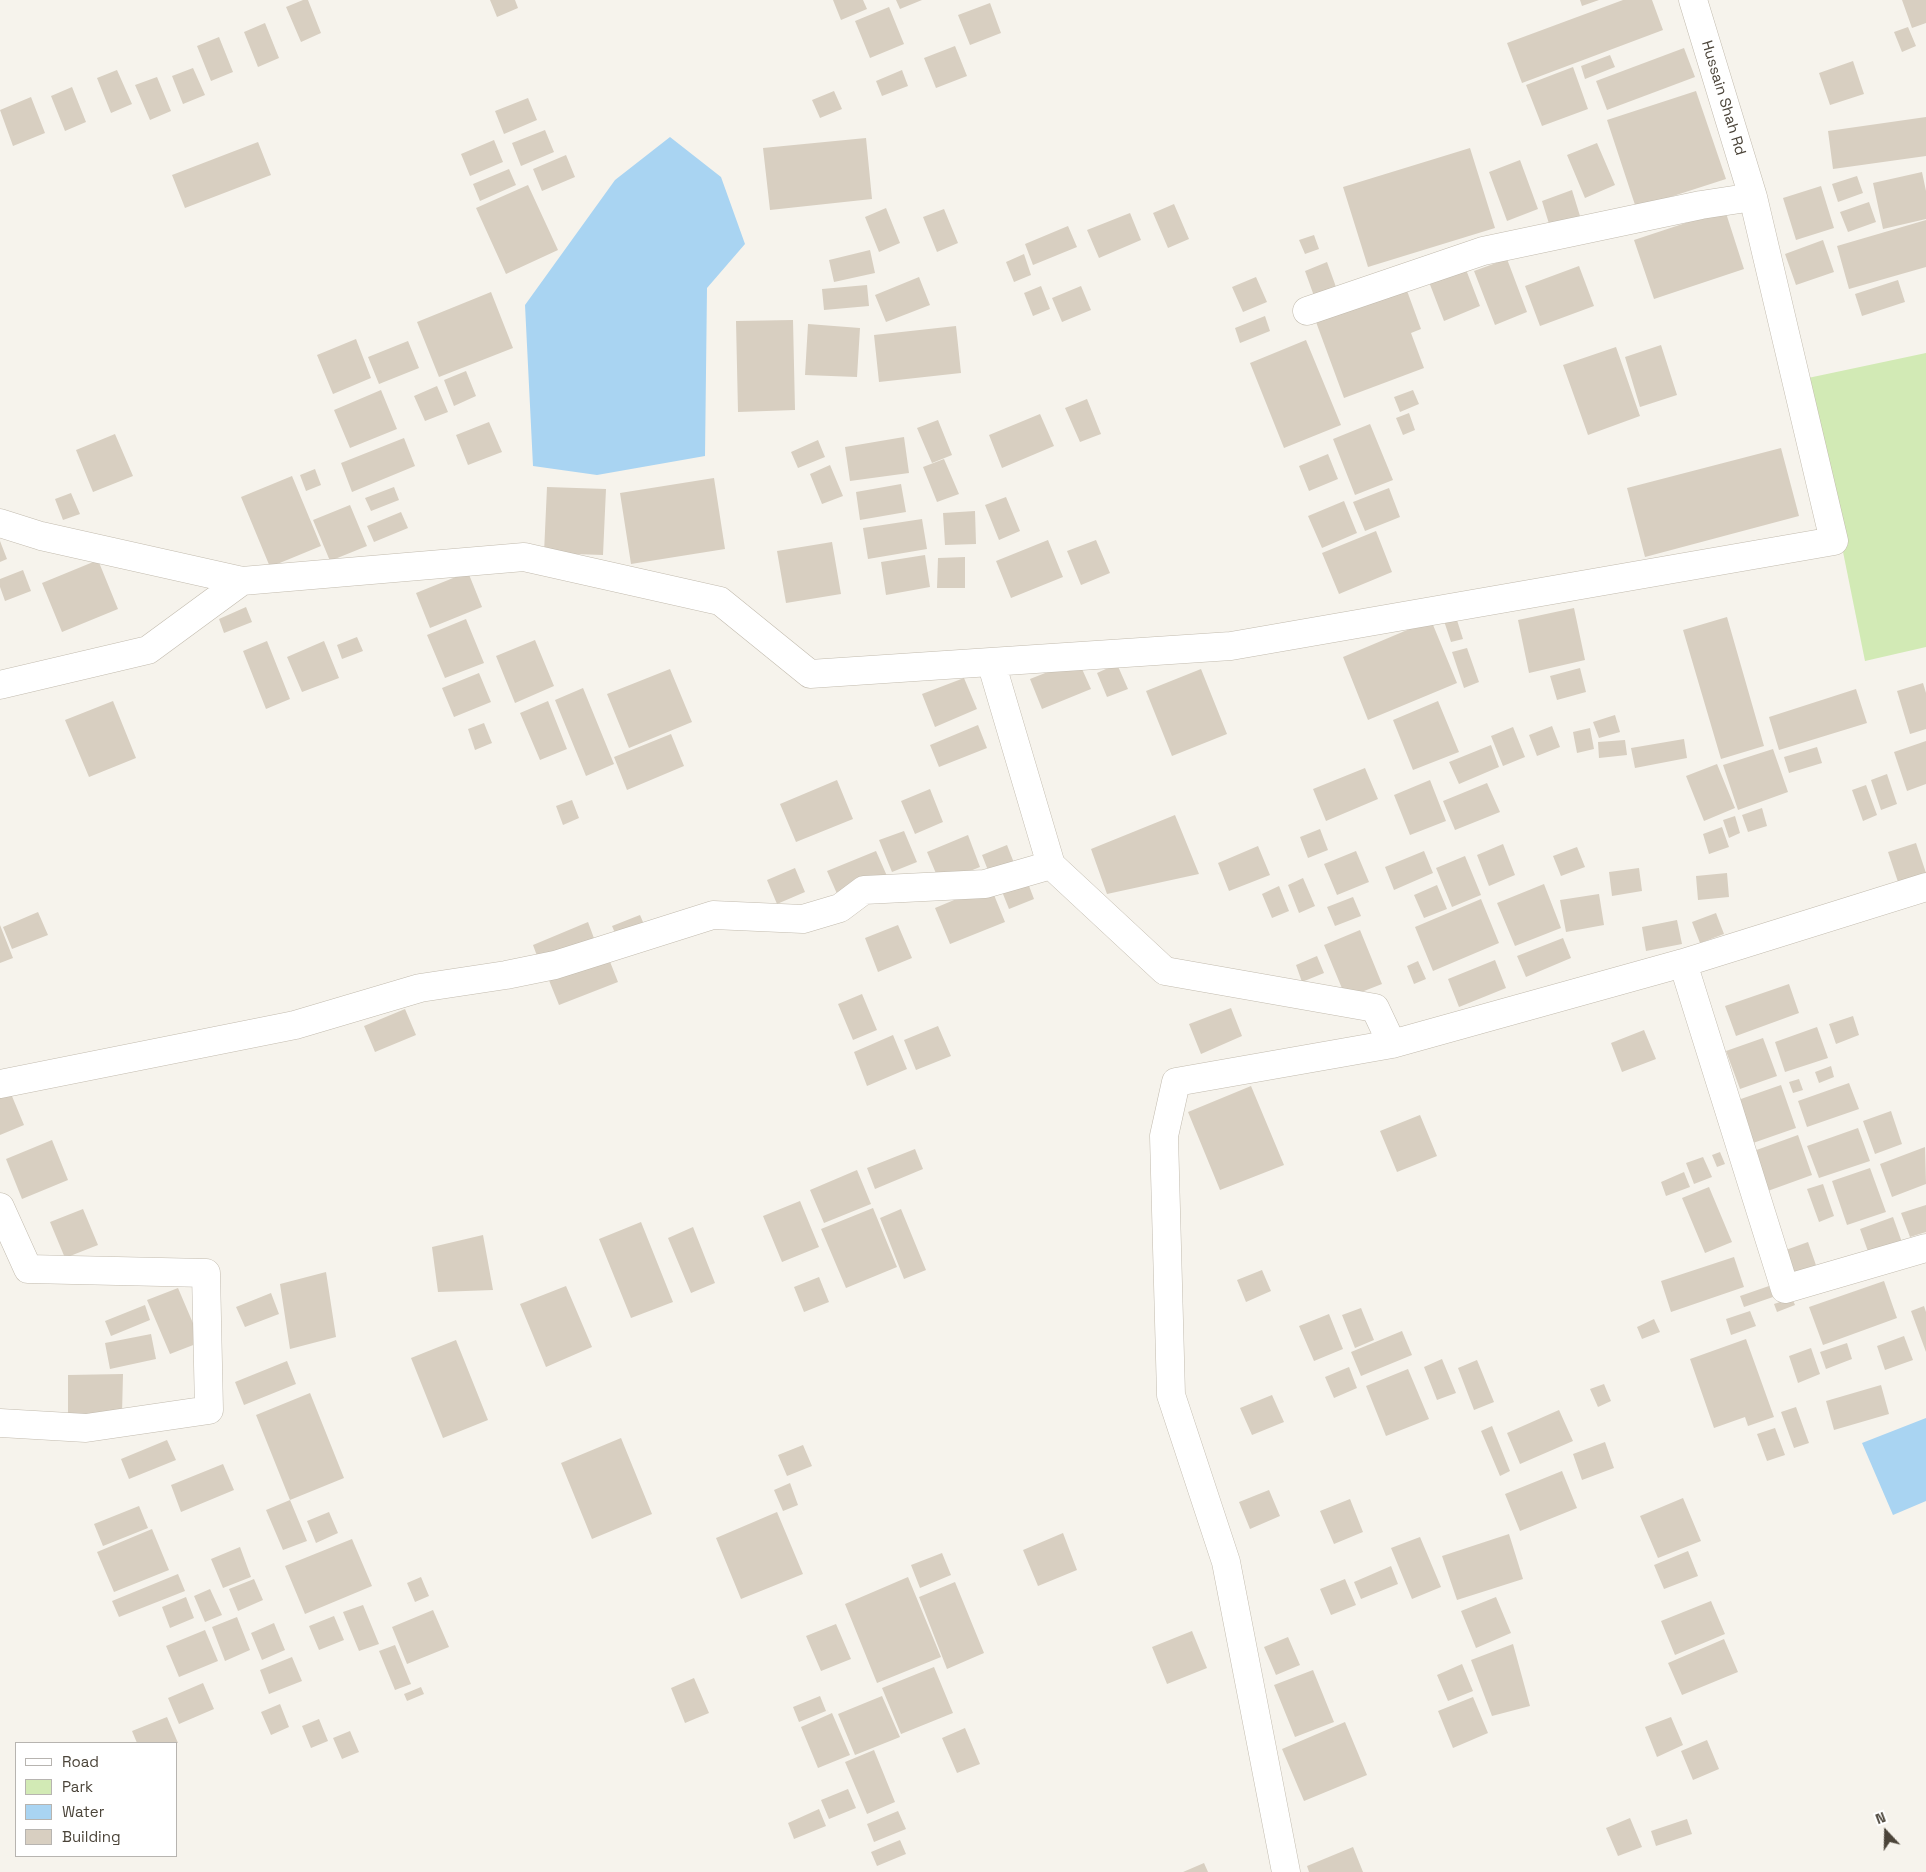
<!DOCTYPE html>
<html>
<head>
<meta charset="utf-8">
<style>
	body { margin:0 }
	#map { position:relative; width:1926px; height:1872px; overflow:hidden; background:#f6f3ec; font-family:"Space Grotesk",sans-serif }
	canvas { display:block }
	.legend { position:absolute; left:15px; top:1742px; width:162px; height:115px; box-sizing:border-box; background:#fff; border:1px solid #b7b4b0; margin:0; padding:6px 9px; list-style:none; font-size:15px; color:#4b4439 }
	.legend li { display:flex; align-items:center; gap:10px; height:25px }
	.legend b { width:25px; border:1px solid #b7b4b0 }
	.north { position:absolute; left:1861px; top:1807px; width:50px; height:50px; -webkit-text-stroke:4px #fff; paint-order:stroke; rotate:339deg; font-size:14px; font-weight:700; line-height:20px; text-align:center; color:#4b4439 }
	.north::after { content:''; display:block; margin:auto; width:18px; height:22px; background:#4b4439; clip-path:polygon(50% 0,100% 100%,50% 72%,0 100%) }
</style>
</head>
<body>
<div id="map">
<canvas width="1926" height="1872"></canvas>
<ul class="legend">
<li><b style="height:6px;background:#fff"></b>Road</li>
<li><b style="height:14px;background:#d2eab5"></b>Park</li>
<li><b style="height:14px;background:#a9d4f2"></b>Water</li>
<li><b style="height:14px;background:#d8cfc1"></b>Building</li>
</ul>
<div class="north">N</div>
</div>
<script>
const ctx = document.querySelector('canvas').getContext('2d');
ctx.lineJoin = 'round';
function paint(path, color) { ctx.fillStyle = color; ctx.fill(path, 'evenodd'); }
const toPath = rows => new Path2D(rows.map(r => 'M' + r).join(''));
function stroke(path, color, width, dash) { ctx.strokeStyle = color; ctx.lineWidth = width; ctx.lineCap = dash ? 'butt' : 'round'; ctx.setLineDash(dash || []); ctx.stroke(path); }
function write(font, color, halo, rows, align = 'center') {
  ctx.font = font + ' "Space Grotesk",sans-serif'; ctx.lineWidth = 4; ctx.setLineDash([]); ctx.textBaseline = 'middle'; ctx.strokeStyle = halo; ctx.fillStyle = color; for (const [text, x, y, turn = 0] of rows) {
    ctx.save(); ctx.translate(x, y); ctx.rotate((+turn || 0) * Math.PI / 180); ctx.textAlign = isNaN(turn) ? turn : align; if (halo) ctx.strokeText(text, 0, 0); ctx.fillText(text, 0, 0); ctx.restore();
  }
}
paint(toPath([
	[1926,353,1926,647,1865,661,1808,378]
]), '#d2eab5');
paint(toPath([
	[670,137,721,177,745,244,707,288,705,456,597,475,533,466,525,305,615,180],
	[1926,1418,1926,1501,1893,1515,1862,1443]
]), '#a9d4f2');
paint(toPath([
	[303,0,308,0,321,33,301,42,286,7],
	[490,0,515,0,518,8,497,17],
	[833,0,863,0,867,9,841,20],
	[896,0,922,0,900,9],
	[1580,0,1599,0,1582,6],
	[1623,0,1652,0,1663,30,1522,83,1507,43],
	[1902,0,1926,0,1926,23,1912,28],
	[990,3,1001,33,970,45,958,15],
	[889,7,904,44,870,58,855,21],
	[265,23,279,58,258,67,244,32],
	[1908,27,1916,46,1902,52,1894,32],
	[219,37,233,72,211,81,197,46],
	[955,46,967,76,936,88,924,58],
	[1684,48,1695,77,1607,110,1596,81],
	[1610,55,1615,67,1585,79,1581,66],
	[1853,61,1864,94,1830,105,1819,73],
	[1573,67,1588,109,1542,126,1526,85],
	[193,68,205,95,183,104,172,76],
	[117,70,132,104,111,113,97,78],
	[902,70,908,86,882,96,876,81],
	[157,77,171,111,150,120,135,85],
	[72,87,86,122,65,131,51,96],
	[834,91,842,109,820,118,812,100],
	[1696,91,1726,179,1636,208,1607,120],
	[31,97,45,133,13,146,0,110],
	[528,98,537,120,504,134,495,111],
	[1926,117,1926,156,1833,169,1828,131],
	[545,130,554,152,521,166,512,143],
	[866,138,872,199,770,210,763,148],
	[494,140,503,162,470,176,461,154],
	[258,142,271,175,185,208,172,175],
	[1597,143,1615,185,1585,198,1567,155],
	[1470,148,1495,228,1368,267,1343,187],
	[566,155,575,177,542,191,533,169],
	[1520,160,1538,209,1507,221,1489,172],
	[509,169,516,185,480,201,473,184],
	[1922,172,1926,191,1926,219,1883,229,1873,183],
	[1857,176,1863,193,1838,202,1832,184],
	[528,185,558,250,506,274,476,208],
	[1821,186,1834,228,1796,240,1783,198],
	[1572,190,1580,216,1550,227,1542,201],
	[1869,202,1876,222,1848,232,1840,212],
	[1174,204,1189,239,1168,248,1153,213],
	[886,208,900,243,879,252,865,217],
	[944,209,958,243,937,252,923,217],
	[1725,210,1744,269,1654,299,1634,240],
	[1130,213,1141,240,1099,258,1087,230],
	[1926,220,1926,267,1849,289,1837,246],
	[1068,226,1077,247,1033,265,1025,244],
	[1314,235,1319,249,1305,254,1299,240],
	[1823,240,1834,272,1796,285,1785,254],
	[870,250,875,273,834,282,829,260],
	[1024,254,1031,275,1014,282,1006,262],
	[1507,259,1527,312,1495,325,1474,271],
	[1327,262,1336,287,1314,296,1305,271],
	[1579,266,1594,306,1540,326,1525,286],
	[1465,267,1480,306,1444,321,1429,282],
	[919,277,930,305,886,322,875,295],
	[1256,277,1267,302,1243,312,1232,287],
	[1898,280,1905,302,1862,316,1855,294],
	[867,285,869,306,824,310,822,289],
	[1041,286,1050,309,1033,316,1024,293],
	[1081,286,1091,310,1062,322,1052,298],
	[1406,288,1421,329,1411,333,1424,368,1344,398,1316,322],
	[491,292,513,348,439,377,417,322],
	[1265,316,1270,331,1240,343,1235,328],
	[793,320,795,410,738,412,736,321],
	[808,324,860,328,857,377,805,375],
	[956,326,961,373,879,382,874,335],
	[356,339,371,378,333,394,317,355],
	[1306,340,1341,425,1284,448,1250,363],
	[408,341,419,368,379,384,368,357],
	[1661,345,1677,395,1640,407,1625,357],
	[1616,347,1640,416,1588,435,1563,365],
	[466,371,476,396,454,406,444,380],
	[437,386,448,412,425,421,414,396],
	[381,390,397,429,350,448,334,410],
	[1413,390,1419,404,1400,412,1394,397],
	[1087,399,1101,434,1080,442,1065,408],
	[1409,413,1415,430,1403,435,1396,418],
	[1040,414,1054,446,1002,468,989,435],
	[938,420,952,455,932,463,917,428],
	[489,422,502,452,468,465,456,435],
	[1370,424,1393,480,1355,495,1333,439],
	[115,434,133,476,93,492,76,450],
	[904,437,909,473,850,481,845,447],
	[404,438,415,466,352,492,341,463],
	[818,440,825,457,798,468,791,452],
	[1781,448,1799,516,1645,557,1627,488],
	[1328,454,1338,479,1309,491,1299,466],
	[944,459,959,494,937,502,923,467],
	[830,465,843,496,822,504,810,474],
	[315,469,321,485,306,491,300,475],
	[292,476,321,546,270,567,241,497],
	[714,478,725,549,631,564,620,493],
	[901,484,906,512,860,520,856,492],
	[394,487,399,500,371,511,365,498],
	[547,487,606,489,603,555,544,553],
	[1389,488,1400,517,1365,531,1353,502],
	[71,493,80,514,63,520,55,499],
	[1006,497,1020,531,999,540,985,505],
	[1344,501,1357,533,1322,548,1308,516],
	[350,505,367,546,330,561,313,520],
	[975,511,976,544,945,545,943,513],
	[401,512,408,528,374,542,367,526],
	[922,519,927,549,868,559,863,528],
	[1376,531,1392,572,1339,594,1322,553],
	[1048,540,1063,577,1011,598,996,561],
	[1096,540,1110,573,1081,585,1067,551],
	[0,541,7,559,0,562],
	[832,542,841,594,786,603,777,551],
	[925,555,930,587,886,595,881,562],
	[965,557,965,588,937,588,938,558],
	[98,560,118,609,62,632,42,583],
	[23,570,31,591,5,601,0,587,0,579],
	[468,572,482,607,430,628,416,593],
	[246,607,252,622,224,633,219,619],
	[1574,608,1585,660,1529,673,1518,620],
	[1456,617,1463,639,1451,642,1444,621],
	[1727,617,1764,746,1721,759,1683,630],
	[466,619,484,663,445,678,427,635],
	[1431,620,1457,683,1368,720,1343,657],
	[357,637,363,651,342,659,337,645],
	[535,640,554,686,515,703,496,656],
	[267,641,290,699,266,709,243,651],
	[324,641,339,678,302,692,287,657],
	[1467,648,1479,682,1464,688,1452,652],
	[1078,660,1091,689,1042,709,1030,679],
	[1117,664,1128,689,1107,697,1097,673],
	[1580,668,1586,692,1557,700,1550,676],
	[670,669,692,722,629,748,607,694],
	[1201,669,1227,734,1172,756,1146,691],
	[479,673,491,702,454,717,442,688],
	[964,678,977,709,935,727,922,694],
	[1923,683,1926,693,1926,729,1910,734,1897,691],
	[583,688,614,764,586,776,555,700],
	[1856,689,1867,723,1779,750,1769,717],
	[113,701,136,758,89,777,65,720],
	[548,701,567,749,540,760,520,713],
	[1438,701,1459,752,1413,770,1393,720],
	[1615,715,1620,732,1599,738,1593,722],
	[484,723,492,743,475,750,468,729],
	[978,725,987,748,939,767,930,745],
	[1552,726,1560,747,1537,756,1529,735],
	[1513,727,1525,757,1503,766,1491,736],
	[1590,728,1594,749,1577,753,1573,732],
	[671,734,684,766,627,790,614,757],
	[1684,739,1687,758,1635,768,1631,748],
	[1625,740,1627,755,1599,758,1598,742],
	[1926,741,1926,784,1907,791,1894,752],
	[1491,745,1499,767,1459,784,1449,762],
	[1817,747,1822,763,1789,773,1784,757],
	[1773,749,1788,792,1738,810,1723,765],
	[1717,764,1735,808,1704,821,1686,776],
	[1365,768,1378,799,1326,821,1313,789],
	[1887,774,1897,804,1881,810,1871,780],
	[837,780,853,819,796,842,780,804],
	[1430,780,1446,821,1410,835,1394,795],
	[1487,783,1500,812,1455,830,1443,801],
	[1866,785,1877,815,1863,821,1852,790],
	[930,789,943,822,915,834,901,801],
	[572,800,579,818,563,825,556,806],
	[1762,808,1767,826,1748,832,1742,815],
	[1175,815,1199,874,1107,894,1091,849],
	[1735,816,1740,833,1729,838,1723,820],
	[1722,827,1729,847,1709,854,1703,834],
	[1320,829,1328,850,1308,858,1300,837],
	[904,831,917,862,892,872,879,840],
	[968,835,980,867,940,883,927,852],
	[1916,843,1926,873,1898,882,1888,852],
	[1503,844,1515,875,1489,886,1477,855],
	[1007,845,1016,868,991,878,982,855],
	[1258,846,1270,875,1229,891,1218,863],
	[1577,847,1585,867,1561,876,1553,856],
	[876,851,887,876,838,896,827,871],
	[1356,851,1369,882,1337,895,1324,864],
	[1424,851,1433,873,1394,890,1385,867],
	[1465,856,1481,895,1452,907,1436,868],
	[795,868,805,892,777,904,767,880],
	[1639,868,1642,891,1612,896,1609,872],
	[1727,873,1729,897,1698,900,1696,876],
	[1026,878,1034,899,1009,909,1001,889],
	[1303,878,1315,906,1299,913,1288,885],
	[1544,884,1561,928,1515,946,1497,903],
	[990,885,1005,922,950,944,935,908],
	[1437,885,1447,909,1424,918,1414,895],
	[1279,886,1289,911,1272,918,1262,894],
	[1599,894,1604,925,1566,932,1560,900],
	[1353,897,1361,916,1335,926,1327,907],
	[1481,899,1499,943,1433,971,1415,927],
	[38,912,48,935,12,949,3,927],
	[1716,913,1724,934,1700,943,1692,922],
	[640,915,646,929,618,940,612,926],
	[1677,920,1682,944,1646,951,1642,927],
	[588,922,595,941,540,964,533,945],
	[0,925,13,958,0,963],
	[898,925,912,958,878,972,865,938],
	[1360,930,1382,984,1346,998,1324,945],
	[1563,938,1571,958,1526,977,1517,956],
	[605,949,618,982,559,1005,546,973],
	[1317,956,1324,973,1302,982,1296,965],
	[1495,960,1506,988,1459,1007,1448,979],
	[1418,961,1426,979,1414,984,1407,966],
	[1789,984,1799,1013,1736,1036,1725,1006],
	[862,994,877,1030,853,1040,838,1004],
	[1231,1008,1242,1036,1201,1054,1189,1024],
	[405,1009,416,1035,375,1052,364,1026],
	[1853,1016,1859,1035,1836,1044,1829,1024],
	[938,1026,951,1056,916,1070,904,1040],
	[1817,1027,1828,1058,1785,1072,1775,1042],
	[1644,1030,1656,1059,1622,1072,1611,1043],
	[893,1035,907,1069,867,1086,854,1052],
	[1763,1038,1777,1076,1740,1089,1726,1051],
	[1831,1066,1834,1077,1819,1083,1815,1072],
	[1799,1079,1803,1090,1793,1093,1789,1082],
	[1849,1083,1859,1109,1807,1127,1798,1101],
	[1781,1085,1796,1128,1753,1143,1738,1100],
	[1251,1086,1284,1165,1220,1190,1188,1112],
	[9,1089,24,1125,0,1135,0,1093],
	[1891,1111,1902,1144,1875,1154,1863,1121],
	[1420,1115,1437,1156,1397,1172,1380,1131],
	[1858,1128,1870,1161,1819,1178,1807,1146],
	[1798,1135,1812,1175,1765,1192,1751,1152],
	[52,1140,68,1180,22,1199,6,1159],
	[1925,1147,1926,1184,1892,1197,1880,1164],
	[915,1149,923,1169,875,1189,867,1168],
	[1720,1152,1725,1164,1717,1167,1712,1155],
	[1703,1157,1712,1177,1694,1184,1686,1163],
	[1870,1168,1886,1212,1847,1225,1832,1181],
	[857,1170,871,1204,824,1223,810,1190],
	[1684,1172,1690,1187,1666,1196,1661,1182],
	[1823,1184,1834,1216,1819,1222,1807,1189],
	[1709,1187,1732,1242,1705,1253,1682,1198],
	[800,1201,819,1247,782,1262,763,1216],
	[1926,1205,1926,1232,1910,1237,1901,1213],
	[873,1208,897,1267,846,1288,821,1229],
	[83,1209,98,1245,65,1258,50,1222],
	[901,1209,926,1270,904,1279,880,1218],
	[1893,1217,1904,1248,1871,1260,1860,1229],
	[641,1222,673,1302,631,1318,599,1239],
	[693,1227,715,1283,691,1293,668,1238],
	[483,1235,493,1290,438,1292,432,1247],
	[1808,1242,1818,1271,1792,1280,1783,1251],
	[1734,1257,1744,1287,1671,1312,1661,1281],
	[1262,1270,1271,1291,1246,1302,1237,1280],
	[326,1272,336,1337,290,1349,280,1284],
	[819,1277,829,1302,804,1312,794,1287],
	[1884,1281,1897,1318,1823,1345,1809,1307],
	[566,1286,592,1347,546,1367,520,1304],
	[1769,1286,1773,1297,1744,1307,1740,1296],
	[178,1288,201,1342,170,1354,147,1300],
	[271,1293,279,1314,245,1327,236,1307],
	[1792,1298,1795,1305,1777,1312,1774,1304],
	[145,1305,150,1320,111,1336,105,1321],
	[1924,1306,1926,1312,1926,1352,1911,1311],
	[1361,1308,1374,1340,1355,1348,1342,1315],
	[1750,1311,1756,1326,1731,1335,1726,1319],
	[1329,1314,1343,1349,1314,1361,1299,1326],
	[1654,1319,1660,1332,1642,1339,1637,1327],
	[1402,1331,1412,1355,1361,1376,1351,1352],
	[151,1334,156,1359,110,1369,105,1343],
	[1904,1336,1913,1360,1885,1370,1877,1346],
	[1746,1339,1774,1417,1748,1426,1745,1417,1714,1428,1690,1359],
	[456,1340,488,1420,443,1438,411,1358],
	[1847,1343,1852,1359,1826,1369,1820,1352],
	[1811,1348,1820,1374,1798,1383,1789,1356],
	[1442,1359,1456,1393,1437,1400,1424,1367],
	[1477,1360,1494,1402,1474,1410,1458,1368],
	[287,1361,296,1384,244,1405,235,1382],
	[1349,1367,1357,1388,1334,1398,1325,1377],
	[1408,1369,1429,1419,1386,1436,1366,1386],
	[123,1374,122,1414,68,1414,68,1375],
	[1604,1384,1611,1401,1598,1407,1590,1389],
	[1881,1385,1889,1414,1834,1430,1826,1401],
	[310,1393,344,1478,290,1500,256,1415],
	[1272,1395,1284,1422,1252,1435,1240,1408],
	[1796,1407,1809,1443,1794,1448,1781,1412],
	[1559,1410,1573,1441,1520,1464,1507,1433],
	[1492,1426,1510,1471,1500,1476,1481,1431],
	[1775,1428,1785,1455,1767,1461,1757,1434],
	[621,1438,652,1514,592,1539,561,1463],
	[167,1440,176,1460,129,1479,121,1459],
	[1605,1442,1614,1468,1582,1480,1573,1454],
	[803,1445,812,1466,787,1476,778,1455],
	[223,1464,234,1490,181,1512,171,1485],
	[1562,1471,1577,1508,1520,1531,1505,1494],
	[790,1483,798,1505,783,1511,774,1490],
	[1269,1490,1280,1516,1250,1529,1239,1502],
	[1683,1498,1701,1541,1658,1558,1640,1516],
	[1350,1499,1363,1532,1334,1544,1320,1511],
	[290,1500,307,1541,283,1550,266,1510],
	[139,1506,148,1528,103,1546,94,1524],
	[329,1512,338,1533,316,1543,307,1521],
	[777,1512,803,1574,741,1599,716,1538],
	[152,1529,169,1570,114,1592,97,1552],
	[1063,1533,1077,1570,1038,1586,1023,1550],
	[1509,1534,1523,1579,1457,1600,1442,1556],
	[1420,1537,1441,1587,1412,1599,1391,1548],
	[352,1539,372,1586,305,1614,285,1566],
	[240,1547,251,1577,223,1588,211,1559],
	[1688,1551,1698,1576,1664,1589,1654,1565],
	[942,1553,951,1575,920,1588,911,1565],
	[1391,1566,1398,1584,1361,1599,1354,1582],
	[178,1574,185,1591,119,1617,112,1601],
	[421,1577,429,1596,415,1602,407,1583],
	[908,1577,941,1657,877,1683,845,1604],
	[254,1579,263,1600,238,1611,229,1589],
	[1345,1579,1356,1605,1331,1615,1320,1589],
	[955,1582,984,1653,947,1669,919,1597],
	[210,1589,222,1615,205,1622,194,1596],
	[186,1597,194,1618,170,1628,162,1607],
	[1496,1597,1511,1633,1476,1648,1461,1611],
	[1711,1601,1725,1634,1675,1655,1661,1621],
	[363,1605,379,1644,359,1651,343,1612],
	[433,1610,449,1647,407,1664,392,1627],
	[334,1616,344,1640,319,1650,309,1626],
	[237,1617,250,1650,225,1661,212,1627],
	[274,1623,285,1650,262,1660,251,1633],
	[836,1624,851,1659,821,1671,806,1636],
	[205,1630,218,1661,179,1677,166,1646],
	[1192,1631,1207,1668,1167,1684,1152,1647],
	[1288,1637,1300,1665,1276,1675,1264,1647],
	[1724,1639,1738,1672,1682,1695,1668,1663],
	[1513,1644,1530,1706,1492,1716,1471,1660],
	[395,1645,411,1684,395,1690,379,1651],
	[292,1657,302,1681,269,1694,260,1670],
	[1462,1664,1473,1691,1448,1701,1437,1675],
	[934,1667,953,1713,901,1734,882,1688],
	[1313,1670,1334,1722,1295,1737,1274,1685],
	[694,1678,709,1713,685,1723,671,1688],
	[203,1683,214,1709,179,1724,168,1698],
	[421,1687,424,1694,407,1701,404,1694],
	[820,1696,826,1711,799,1722,793,1707],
	[882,1696,900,1737,855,1755,838,1714],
	[1473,1697,1488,1733,1453,1748,1438,1711],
	[280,1704,289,1727,271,1735,261,1712],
	[832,1713,850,1755,818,1768,801,1727],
	[167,1717,178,1743,137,1743,132,1731],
	[1671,1717,1683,1745,1657,1757,1645,1727],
	[319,1719,328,1741,311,1748,302,1726],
	[1345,1722,1367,1775,1304,1801,1282,1749],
	[965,1728,980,1764,957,1773,942,1738],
	[350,1731,359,1752,342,1759,333,1738],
	[1707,1740,1719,1769,1693,1780,1681,1751],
	[874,1750,895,1802,867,1814,845,1762],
	[848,1789,856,1808,829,1819,821,1800],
	[819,1809,826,1826,794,1839,788,1823],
	[898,1811,906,1829,874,1842,867,1824],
	[1630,1818,1642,1847,1618,1856,1606,1828],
	[1687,1819,1692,1834,1656,1846,1651,1831],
	[900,1840,906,1854,877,1866,871,1852],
	[1353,1847,1363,1872,1309,1872,1307,1866],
	[1204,1863,1208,1872,1183,1872]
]), '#d8cfc1');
const street = toPath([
	[1307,311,1483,251,1701,205,1753,197],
	[0,523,41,536,242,581,524,557,720,601,810,674,1231,646,1834,541,1753,197,1693,0],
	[991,662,1051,865],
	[0,685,148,650,242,581],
	[1683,963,1926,887],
	[0,1084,295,1025,420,988,506,975,555,965,713,915,803,919,840,908,864,890,985,884,1051,865,1165,971,1375,1008,1392,1044],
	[0,1207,28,1269,206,1273,209,1410,86,1428,0,1423],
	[1286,1872,1226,1562,1171,1395,1164,1136,1176,1082,1392,1044,1683,963,1785,1289,1926,1248]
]);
stroke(street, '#c2bbae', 29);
stroke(street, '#fff', 28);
write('15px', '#4b4439', '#fff', [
	["Hussain Shah Rd",1723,98,73]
]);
</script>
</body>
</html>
